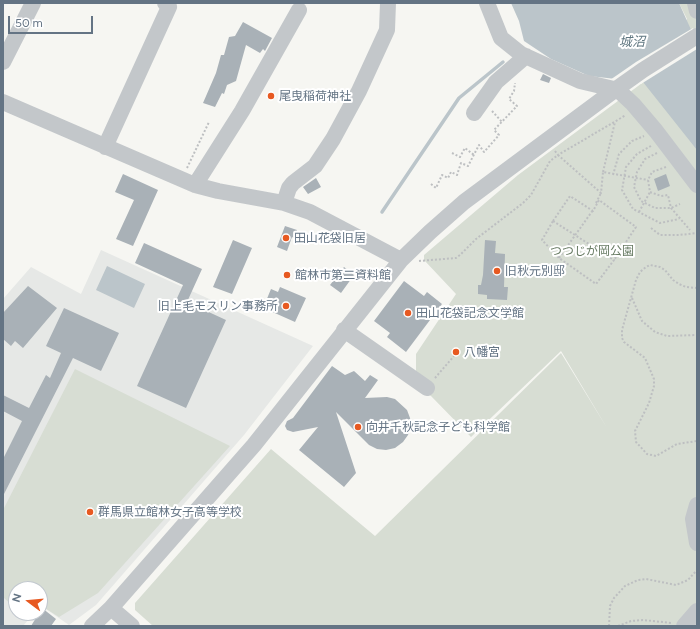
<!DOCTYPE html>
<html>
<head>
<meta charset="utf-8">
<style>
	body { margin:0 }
	#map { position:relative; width:700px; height:629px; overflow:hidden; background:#f6f6f2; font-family:Figtree,sans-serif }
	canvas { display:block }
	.frame { position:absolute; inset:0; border:4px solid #647484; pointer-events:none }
	.north { position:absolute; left:8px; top:581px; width:40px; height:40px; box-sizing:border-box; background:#fff; border:1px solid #c1c7ce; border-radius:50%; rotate:286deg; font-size:11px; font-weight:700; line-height:16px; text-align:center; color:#647484 }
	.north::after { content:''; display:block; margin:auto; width:14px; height:18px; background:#e75921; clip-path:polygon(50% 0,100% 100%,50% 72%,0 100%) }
	.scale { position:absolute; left:8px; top:16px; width:85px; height:18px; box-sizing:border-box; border:2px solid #647484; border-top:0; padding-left:5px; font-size:12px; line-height:14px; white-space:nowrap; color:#647484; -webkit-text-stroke:3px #fff; paint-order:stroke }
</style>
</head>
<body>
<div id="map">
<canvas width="700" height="629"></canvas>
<div class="frame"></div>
<div class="north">N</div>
<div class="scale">50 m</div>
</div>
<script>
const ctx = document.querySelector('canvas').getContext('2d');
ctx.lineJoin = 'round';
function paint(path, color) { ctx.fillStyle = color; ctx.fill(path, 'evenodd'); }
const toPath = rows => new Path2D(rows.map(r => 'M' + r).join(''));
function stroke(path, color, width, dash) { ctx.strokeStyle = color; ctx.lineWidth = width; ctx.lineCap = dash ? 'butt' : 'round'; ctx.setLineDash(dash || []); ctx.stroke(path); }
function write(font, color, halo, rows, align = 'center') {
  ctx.font = font + ' Figtree,"Noto Sans JP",sans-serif'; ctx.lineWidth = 4; ctx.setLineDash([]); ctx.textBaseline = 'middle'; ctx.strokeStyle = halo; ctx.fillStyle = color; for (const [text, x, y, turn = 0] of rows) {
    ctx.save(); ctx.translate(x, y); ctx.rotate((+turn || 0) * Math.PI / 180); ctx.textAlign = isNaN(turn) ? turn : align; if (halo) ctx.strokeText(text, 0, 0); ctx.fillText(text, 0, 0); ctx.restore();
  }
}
paint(toPath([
	[101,250,313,346,244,435,96,605,69,625,40,605,40,589,16,589,16,613,34,613,23,626,4,626,3,299,31,267,81,294]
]), '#e6e8e6');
paint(toPath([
	[679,3,697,3,697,626,153,626,135,610,135,603,271,449,375,536,561,353,607,428,561,351,471,437,431,396,416,389,416,354,456,294,424,260,424,255,518,175,657,72,687,19],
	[75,369,230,446,98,593,59,617,40,605,40,589,16,589,16,609,3,597,3,510]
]), '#d7ddd3');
paint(toPath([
	[511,3,679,3,697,43,697,150,643,82,589,76,551,59,524,41,519,21],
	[107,266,145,284,134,308,96,290]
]), '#bbc5ca');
paint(toPath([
	[693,28,697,37,697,49,641,84,610,80,636,62]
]), '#f6f6f2');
stroke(toPath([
	[382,212,459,98,503,62]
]), '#bbc5ca', 3.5);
paint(toPath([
	[243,22,272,38,265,51,263,49,260,53,246,45,236,81,227,85,224,94,222,93,215,107,203,103,216,73,221,55,224,55,229,37,235,36],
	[543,74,551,78,549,83,540,80],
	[123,174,158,190,133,246,116,239,134,200,115,192],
	[666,174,670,186,658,191,654,179],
	[316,178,321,187,308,194,303,187],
	[285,226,297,230,294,238,292,237,287,251,277,247],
	[233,240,252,248,232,294,213,287],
	[485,240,496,241,495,253,505,254,504,287,508,287,507,300,487,299,487,295,478,294,478,285,481,285,483,275],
	[144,243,202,269,187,302,226,320,186,408,137,386,183,285,135,263],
	[344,267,354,275,341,293,330,285],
	[404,281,424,296,427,292,442,304,406,352,387,337,390,333,374,321],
	[28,286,57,308,23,348,15,341,11,346,3,339,3,313],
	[280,287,306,298,295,322,268,310,271,303,266,301,271,289,278,292],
	[64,308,119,333,101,371,73,358,3,496,3,459,22,421,3,411,3,395,29,408,46,375,50,378,61,353,46,346],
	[332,366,345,375,354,371,365,381,370,375,378,380,365,398,387,397,395,399,407,410,410,418,411,426,408,435,403,442,395,448,386,450,377,449,369,445,336,412,356,473,344,487,299,450,318,427,293,432,287,430,285,426,287,421,293,418],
	[42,608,56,619,51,626,31,626]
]), '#a9b1b7');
stroke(toPath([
	[492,111,502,122],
	[651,146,637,154,626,167,622,190,633,209,660,223,679,219],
	[555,151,558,155,626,115],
	[452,153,460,157,465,148,474,155],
	[657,153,645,159,637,172,634,187,641,201,655,208,671,208,680,204],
	[666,167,652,172,648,180,650,192,661,196,668,195,671,208,690,230],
	[187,168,209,122],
	[603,172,615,122],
	[613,175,619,154,632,141,644,136],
	[431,184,436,188,442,175,448,178,451,172,457,175,461,163,468,166,479,145,484,152,499,135,494,130,517,106,509,99,514,91,515,83],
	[596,203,601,193],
	[639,212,650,192],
	[553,221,614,260,596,284,559,258,542,240,553,221],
	[553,221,570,196,593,211,599,200,636,227,614,260],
	[651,228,660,235,679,235,697,233],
	[559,258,593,210],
	[419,261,456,258,460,255,476,239,523,203,531,195,550,161,558,155,601,193,603,172,648,180],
	[697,288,686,287,679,284,673,280,665,270,660,267,650,265,646,267,640,272,636,280,622,330,622,338,624,342,645,358,654,379,654,386,649,403,635,431,636,442,647,454,656,456,677,444,697,441],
	[632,298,642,321,655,332,667,336,697,335],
	[435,378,454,356],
	[609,626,610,606,614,598,625,586,638,580,646,579,676,585,688,580,697,570],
	[618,626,631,621,643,620,672,623]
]), '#bdbfc1', 2, [2, 2]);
stroke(toPath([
	[487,3,501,38,521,54,580,81,618,90,633,104,656,131,697,185],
	[695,3,697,11],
	[3,62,33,3],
	[3,102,195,185,218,191,284,203,310,212,401,260],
	[474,113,496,82,526,56],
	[105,147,169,7,165,3],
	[195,185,242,111,299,10],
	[284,203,289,188,293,183,315,166,333,139,359,91,387,30,388,3],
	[344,330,427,388],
	[697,505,693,519,697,543],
	[111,608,132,626],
	[92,626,111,608,254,445,401,260,430,232,464,202,612,92,643,70,697,36],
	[684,626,697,611]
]), '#c3c7ca', 16);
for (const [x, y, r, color] of [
	[271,96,4,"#e75921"],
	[286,238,4,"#e75921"],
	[497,271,4,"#e75921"],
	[287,275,4,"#e75921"],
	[286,306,4,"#e75921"],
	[408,313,4,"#e75921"],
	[456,352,4,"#e75921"],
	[358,427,4,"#e75921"],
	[90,512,4,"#e75921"]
]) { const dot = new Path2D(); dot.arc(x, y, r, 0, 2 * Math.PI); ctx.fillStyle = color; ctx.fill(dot); stroke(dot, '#fff', 1.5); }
write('12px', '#647484', '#fff', [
	["尾曳稲荷神社",279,96],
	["田山花袋旧居",294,238],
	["旧秋元別邸",505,271],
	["館林市第二資料館",295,275],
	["旧上毛モスリン事務所",278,306,"right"],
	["田山花袋記念文学館",416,313],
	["八幡宮",464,352],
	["向井千秋記念子ども科学館",366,427],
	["群馬県立館林女子高等学校",98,512]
], 'left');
write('12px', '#677b63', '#fff', [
	["つつじが岡公園",592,251]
]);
write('italic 13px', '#607781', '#fff', [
	["城沼",632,42]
]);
</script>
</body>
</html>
